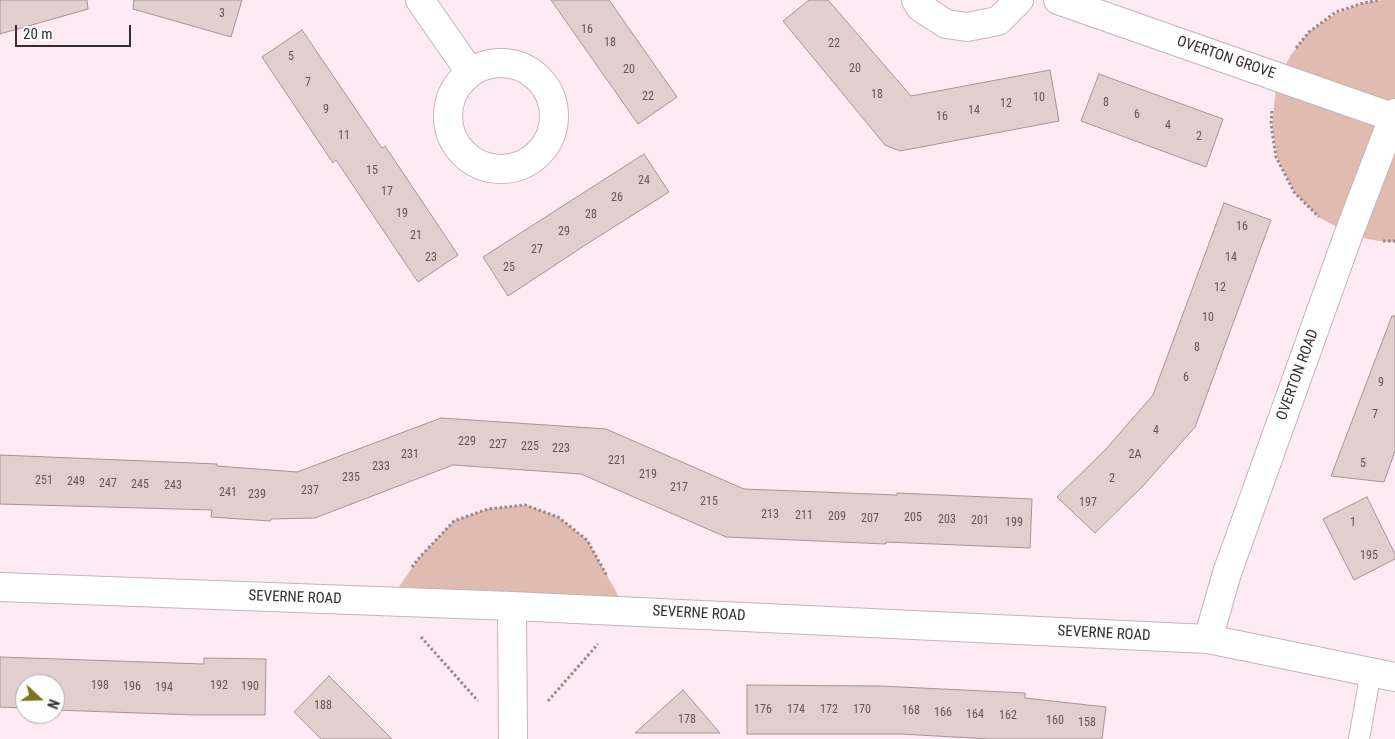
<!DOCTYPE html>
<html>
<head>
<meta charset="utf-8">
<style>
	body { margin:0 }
	#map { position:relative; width:1395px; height:739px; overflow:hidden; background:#fdeaf2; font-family:"Roboto Condensed",sans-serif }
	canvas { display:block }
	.north { position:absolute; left:15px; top:674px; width:50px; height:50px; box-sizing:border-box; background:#fdfdfd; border:1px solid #adaaab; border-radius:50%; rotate:111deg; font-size:14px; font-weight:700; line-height:20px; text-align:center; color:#352e31 }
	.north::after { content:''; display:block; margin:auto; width:18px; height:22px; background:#78771d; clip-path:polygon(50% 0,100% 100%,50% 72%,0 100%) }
	.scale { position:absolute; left:15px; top:25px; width:116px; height:22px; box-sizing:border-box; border:2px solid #352e31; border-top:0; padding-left:6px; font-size:15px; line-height:18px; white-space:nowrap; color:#352e31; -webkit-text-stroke:4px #fdfdfd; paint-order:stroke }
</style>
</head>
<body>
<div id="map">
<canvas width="1395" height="739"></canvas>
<div class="north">N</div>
<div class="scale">20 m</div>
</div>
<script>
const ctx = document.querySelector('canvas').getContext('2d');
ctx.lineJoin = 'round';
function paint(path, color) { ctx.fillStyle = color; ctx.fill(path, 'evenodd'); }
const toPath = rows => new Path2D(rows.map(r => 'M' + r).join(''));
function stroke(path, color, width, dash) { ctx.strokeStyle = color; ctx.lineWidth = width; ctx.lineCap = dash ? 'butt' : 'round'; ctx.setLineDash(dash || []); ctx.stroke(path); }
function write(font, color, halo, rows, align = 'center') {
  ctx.font = font + ' "Roboto Condensed",sans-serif'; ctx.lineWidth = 4.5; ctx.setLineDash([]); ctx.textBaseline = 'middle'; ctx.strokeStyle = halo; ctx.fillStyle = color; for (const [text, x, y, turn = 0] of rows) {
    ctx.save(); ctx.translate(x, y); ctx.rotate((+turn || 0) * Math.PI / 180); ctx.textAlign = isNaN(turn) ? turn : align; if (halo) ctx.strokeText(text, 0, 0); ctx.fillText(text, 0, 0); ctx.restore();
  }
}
paint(toPath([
	[1382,0,1395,0,1395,242,1379,241,1363,238,1349,234,1319,217,1295,193,1277,157,1272,125,1276,88,1279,77,1291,55,1309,32,1337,13,1364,3],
	[525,505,558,517,587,540,627,611,389,601,419,558,454,521,488,509]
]), '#dfbbb0');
const building = toPath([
	[0,0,87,0,88,9,0,34,0,0],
	[134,0,242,0,231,37,133,9,134,0],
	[551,0,609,0,677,97,638,124,551,0],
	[809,0,828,0,911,96,1050,70,1059,121,900,151,885,145,783,21,809,0],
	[302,30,382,148,385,146,458,255,418,282,336,160,333,163,262,57,302,30],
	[1099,74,1223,119,1206,167,1081,121,1099,74],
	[644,154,669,192,590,242,508,296,483,257,644,154],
	[1224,203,1271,220,1195,427,1143,486,1095,533,1057,497,1106,449,1153,395,1224,203],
	[1392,316,1395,316,1395,451,1384,482,1331,476,1392,316],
	[441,418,606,429,744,489,897,495,897,493,1032,499,1030,548,886,542,886,544,726,537,581,474,453,465,315,518,271,519,270,521,211,517,212,510,0,504,0,455,217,464,217,466,297,472,441,418],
	[1367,497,1395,554,1395,559,1354,580,1323,519,1367,497],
	[0,657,204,664,204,658,266,659,265,715,195,715,55,710,55,684,25,684,25,708,0,707,0,657],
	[329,676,392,739,321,739,294,712,329,676],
	[747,685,880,686,1025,693,1025,698,1106,707,1102,739,990,739,901,734,747,734,747,685],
	[683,690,720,733,635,733,683,690]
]);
paint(building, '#e2cdcf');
stroke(building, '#a69394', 1);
const service = toPath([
	[1359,739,1371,671]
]);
const minor = toPath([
	[420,0,470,72],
	[916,0,920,7,946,24,967,27,998,21,1019,0],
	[1058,0,1395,118],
	'448 116a53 53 0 1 1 106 0a53 53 0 1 1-106 0Z',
	[0,587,512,606,1208,639,1395,677],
	[512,606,513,739],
	[1208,639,1227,573,1349,233,1395,113]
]);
stroke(service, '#c5b3bb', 22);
stroke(minor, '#c5b3bb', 30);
stroke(toPath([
	[1296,48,1309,32,1336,12,1363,3,1380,0],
	[1272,111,1271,124,1276,157,1294,192,1319,217],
	[1383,241,1395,241],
	[412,567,419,558,454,521,488,509,525,505,558,517,587,540,607,576],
	[421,637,478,701],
	[548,701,598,644]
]), '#95888d', 3, [2.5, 2.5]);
stroke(service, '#fff', 20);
stroke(minor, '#fff', 28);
write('12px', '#605658', null, [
	["3",222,14],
	["16",587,30],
	["18",610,43],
	["22",834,44],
	["5",291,57],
	["20",855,69],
	["20",629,70],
	["7",308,83],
	["18",877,95],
	["22",648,97],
	["10",1039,98],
	["8",1106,103],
	["12",1006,104],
	["9",326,110],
	["14",974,111],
	["6",1137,115],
	["16",942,117],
	["4",1168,126],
	["11",344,136],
	["2",1199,137],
	["15",372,171],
	["24",644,181],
	["17",387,192],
	["26",617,198],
	["19",402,214],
	["28",591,215],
	["16",1242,227],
	["29",564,232],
	["21",416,236],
	["27",537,250],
	["23",431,258],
	["14",1231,258],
	["25",509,268],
	["12",1220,288],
	["10",1208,318],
	["8",1197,348],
	["6",1186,378],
	["9",1381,383],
	["7",1375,415],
	["4",1156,431],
	["229",467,442],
	["227",498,445],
	["225",530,447],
	["223",561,449],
	["231",410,455],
	["2A",1135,455],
	["221",617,461],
	["5",1363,464],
	["233",381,467],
	["219",648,475],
	["235",351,478],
	["2",1112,479],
	["251",44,481],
	["249",76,482],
	["247",108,484],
	["245",140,485],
	["243",173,486],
	["217",679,488],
	["237",310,491],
	["241",228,493],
	["239",257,495],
	["215",709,502],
	["197",1088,503],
	["213",770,515],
	["211",804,516],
	["209",837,517],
	["205",913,518],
	["207",870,519],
	["203",947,520],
	["201",980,521],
	["199",1014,523],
	["1",1353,523],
	["195",1369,556],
	["198",100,686],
	["192",219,686],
	["196",132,687],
	["190",250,687],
	["194",164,688],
	["188",323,706],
	["176",763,710],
	["174",796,710],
	["172",829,710],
	["170",862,710],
	["168",911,711],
	["166",943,713],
	["164",975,715],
	["162",1008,716],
	["178",687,720],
	["160",1055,721],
	["158",1087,723]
]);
write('15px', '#352e31', '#fdfdfd', [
	["OVERTON GROVE",1226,58,19],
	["OVERTON ROAD",1298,375,-70],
	["SEVERNE ROAD",295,598,2],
	["SEVERNE ROAD",699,614,3],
	["SEVERNE ROAD",1104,634,3]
]);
</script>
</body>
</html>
